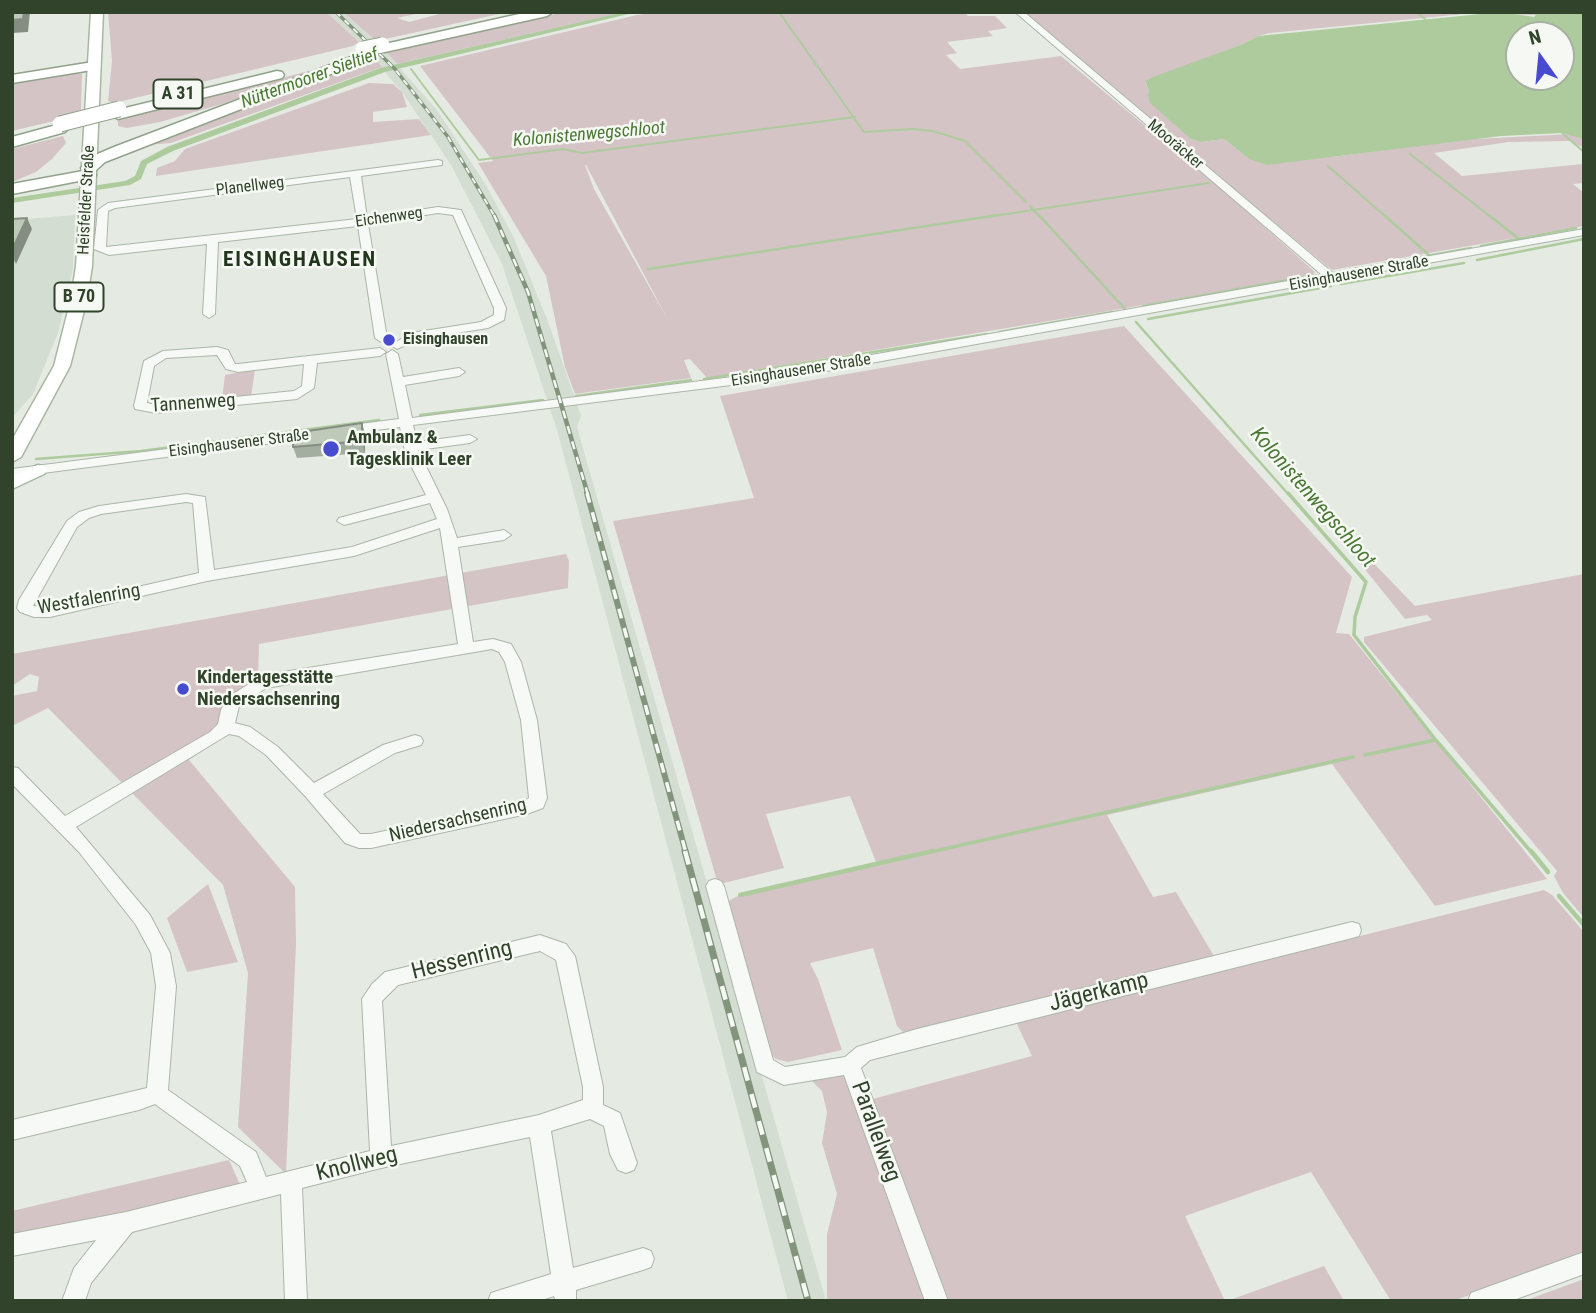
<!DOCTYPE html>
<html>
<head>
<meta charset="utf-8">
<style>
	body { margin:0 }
	#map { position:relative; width:1596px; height:1313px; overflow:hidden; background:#e5ebe3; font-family:"Roboto Condensed",sans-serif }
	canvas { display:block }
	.frame { position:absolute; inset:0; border:14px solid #31442b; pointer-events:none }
	.north { position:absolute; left:1505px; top:21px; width:70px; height:70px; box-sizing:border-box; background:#f5f8f3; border:2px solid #a7b0a3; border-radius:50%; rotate:345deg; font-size:19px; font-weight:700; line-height:28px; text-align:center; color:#31442b }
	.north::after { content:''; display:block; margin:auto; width:24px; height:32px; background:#484bd0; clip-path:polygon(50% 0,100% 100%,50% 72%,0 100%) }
</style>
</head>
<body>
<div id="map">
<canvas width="1596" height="1313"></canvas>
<div class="frame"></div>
<div class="north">N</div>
</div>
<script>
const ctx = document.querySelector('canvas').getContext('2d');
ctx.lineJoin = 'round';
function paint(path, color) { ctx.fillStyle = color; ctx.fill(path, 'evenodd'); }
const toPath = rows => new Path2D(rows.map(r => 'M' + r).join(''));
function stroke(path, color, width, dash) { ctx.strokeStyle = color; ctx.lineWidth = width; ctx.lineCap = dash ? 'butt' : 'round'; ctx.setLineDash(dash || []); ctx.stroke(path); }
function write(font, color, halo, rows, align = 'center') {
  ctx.font = font + ' "Roboto Condensed",sans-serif'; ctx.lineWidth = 5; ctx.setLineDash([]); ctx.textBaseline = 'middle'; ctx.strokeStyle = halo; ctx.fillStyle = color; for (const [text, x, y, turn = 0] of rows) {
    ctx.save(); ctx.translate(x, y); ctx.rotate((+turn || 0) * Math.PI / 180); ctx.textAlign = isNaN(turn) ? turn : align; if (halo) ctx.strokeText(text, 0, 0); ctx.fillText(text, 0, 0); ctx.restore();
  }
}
paint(toPath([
	[326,12,343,12,376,41,437,110,486,185,514,238,547,319,581,415,577,427,826,1301,788,1301,557,430,502,264,451,165,402,92,359,42],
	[75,215,73,268,58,333,33,394,12,418,12,220]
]), '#d4ddd1');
paint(toPath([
	[108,12,326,12,359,42,353,46,114,103,108,101,112,61],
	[343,12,425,12,397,18,409,22,443,13,508,12,376,41],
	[564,12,625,12,397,64,387,53],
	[661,12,964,12,968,16,995,16,1007,28,988,31,993,36,947,42,957,53,946,55,960,69,1061,56,1226,193,1315,272,1312,275,1115,310,707,378,690,359,684,360,691,378,575,394,565,367,546,276,478,163,493,161,420,66,637,15],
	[585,165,586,165,668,320,594,189],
	[1023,12,1531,12,1537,15,1474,13,1270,33,1258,36,1243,44,1145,82,1149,91,1191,139,1201,142,1224,139,1249,159,1333,157,1454,140,1572,134,1584,139,1584,148,1569,141,1509,142,1434,153,1462,176,1583,164,1584,183,1573,184,1584,193,1584,226,1332,270,1071,55],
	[374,58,382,67,171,143,147,145],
	[309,71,313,72,222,104,160,122,127,128,118,126,118,121,123,118],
	[72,72,82,74,81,110,60,116,58,120,12,131,12,81],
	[369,83,393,84,402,92,407,107,373,112,373,122,419,119,431,135,156,176,157,168,175,161,185,149],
	[63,136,66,143,52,159,36,172,12,182,12,149],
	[1124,326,1352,577,1336,633,1349,634,1547,879,1435,906,1332,764,1107,815,1153,897,1176,892,1214,956,1209,962,904,1033,897,1026,873,948,810,963,818,979,842,1050,788,1062,776,1059,767,1051,727,907,730,900,740,895,876,862,850,796,766,814,784,868,724,883,717,881,613,521,754,498,720,396],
	[255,369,251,397,222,399,225,375],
	[1332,520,1415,606,1584,574,1584,918,1563,893,1554,876,1557,871,1364,642,1364,637,1432,620,1427,615,1405,619,1326,521],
	[566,554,569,561,568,588,259,644,258,680,228,699,220,738,189,760,295,887,296,943,286,1174,238,1127,248,973,223,885,48,708,12,726,12,696,37,691,39,677,30,674,12,686,12,654],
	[208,884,238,962,187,972,167,918],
	[1544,890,1552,895,1584,932,1584,1254,1453,1301,1391,1301,1311,1172,1185,1216,1225,1301,945,1301,869,1100,1032,1056,1016,1022],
	[842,1075,849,1082,928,1301,827,1301,827,1234,837,1194,822,1143,827,1112,822,1091,810,1079],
	[229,1160,241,1187,12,1239,12,1211],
	[1324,1266,1344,1301,1227,1301],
	[1584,1279,1584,1301,1524,1301]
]), '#d5c4c6');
paint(toPath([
	[1501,12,1534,17,1536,15,1531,12,1584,12,1584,139,1562,133,1501,136,1267,165,1249,159,1224,139,1201,142,1191,139,1150,103,1148,96,1149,91,1145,81,1153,77,1243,44,1258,36],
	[1519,35,1561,35,1561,77,1519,77]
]), '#aecb9e');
stroke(toPath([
	[779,12,864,132,913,129,933,131,965,141,1026,202],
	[1416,12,1425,19],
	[411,69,479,160,563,149,582,153,855,117],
	[1562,133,1584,152],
	[1410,154,1491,217],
	[1328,166,1386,217],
	[1030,206,1040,217],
	[987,217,1209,183]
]), '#aecb9e', 2);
stroke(toPath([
	[1039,215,1126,310],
	[1384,215,1429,255],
	[1489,215,1519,239],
	[1481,246,1576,228],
	[1477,260,1584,239],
	[648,269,998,215],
	[1338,272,1471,248],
	[1341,284,1464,263],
	[1143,306,1316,275],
	[1148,319,1331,286],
	[1136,322,1289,495],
	[999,332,1112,312],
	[704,379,987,334],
	[576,396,691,380],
	[420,415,543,400],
	[36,459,141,451,379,420]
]), '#aecb9e', 2.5);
stroke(toPath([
	[1288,493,1366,582,1355,617,1354,635,1435,739,1532,853],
	[1365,755,1435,740],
	[926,853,1353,757]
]), '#aecb9e', 3.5);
stroke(toPath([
	[1531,851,1548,872],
	[740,895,933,851],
	[1559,896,1584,925]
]), '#aecb9e', 4.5);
paint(toPath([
	[624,12,637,12,385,72,173,151,147,164,141,179,130,185,12,203,12,198,125,181,135,176,141,161,167,147,380,68,624,12]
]), '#aecb9e');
const minor = toPath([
	[1015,12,1024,12,1333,273,1584,229,1584,235,787,378,413,425,417,442,470,435,477,439,470,443,418,450,447,509,457,538,504,530,511,535,504,540,458,547,473,642,493,639,511,644,521,662,537,720,547,798,543,808,527,814,371,848,359,848,345,843,306,797,266,755,239,736,229,734,76,827,150,915,170,953,176,986,168,1090,256,1152,266,1177,370,1151,362,999,372,984,385,972,540,935,566,944,575,956,603,1087,603,1105,620,1113,637,1163,634,1170,626,1173,618,1170,610,1154,604,1126,590,1119,551,1131,573,1268,643,1248,651,1251,654,1259,651,1267,643,1270,576,1290,576,1301,556,1301,554,1296,539,1301,488,1301,491,1293,551,1274,530,1137,381,1168,302,1188,307,1301,285,1301,281,1194,132,1232,91,1283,85,1301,62,1301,74,1268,96,1240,12,1256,12,1234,126,1212,247,1182,240,1166,155,1104,139,1110,12,1140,12,1120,147,1088,156,986,151,953,136,925,79,852,12,784,12,767,18,768,65,816,210,732,218,724,221,710,227,698,255,680,283,672,458,644,440,528,354,556,207,581,50,617,34,617,20,612,17,608,19,600,67,521,79,512,99,506,186,494,205,497,214,570,352,547,437,519,430,503,344,525,337,521,339,518,426,495,406,456,400,427,344,434,337,430,344,426,399,419,386,354,392,350,398,354,403,377,459,368,465,372,459,376,405,385,412,418,787,370,1322,275,1015,12],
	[186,502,193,503,199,573,50,607,33,606,77,527,89,518,101,514,186,502],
	[492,649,499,652,505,662,521,720,529,798,524,801,371,834,360,834,323,794,395,753,421,745,423,741,421,737,415,735,383,745,314,783,278,747,250,727,235,723,239,706,266,688,492,649],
	[540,951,556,960,583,1087,583,1100,539,1115,391,1146,382,1001,398,985,540,951],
	[438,160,442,161,442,165,361,176,367,218,438,207,461,210,506,308,504,320,488,328,418,339,397,349,391,345,411,333,481,322,494,315,494,308,453,215,438,213,368,224,387,338,381,342,375,338,358,226,218,242,215,314,209,318,203,314,207,244,109,255,94,249,98,210,108,203,438,160],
	[350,177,357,219,106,247,108,211,115,208,350,177],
	[217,347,228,350,235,364,238,364,380,348,386,352,380,356,317,363,314,388,297,399,156,413,135,409,134,406,144,361,163,351,217,347],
	[217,355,226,369,238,372,304,364,302,386,294,391,156,405,147,403,154,366,166,358,217,355],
	[315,430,322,434,320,437,12,477,12,469,315,430],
	[715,879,721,881,724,886,773,1060,785,1067,845,1057,857,1047,917,1029,1352,922,1359,924,1361,930,1359,936,1352,938,870,1060,861,1068,948,1301,925,1301,844,1075,784,1085,757,1072,706,886,709,881,715,879],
	[1584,1252,1584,1274,1511,1301,1468,1301,1471,1293,1584,1252]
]);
const major = toPath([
	[91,12,103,12,92,266,87,299,70,366,21,457,12,462,12,440,54,366,71,299,76,266,91,12],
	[38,465,44,466,47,470,44,474,12,489,12,476,38,465]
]);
const highway = toPath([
	[528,12,553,12,547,16,385,52,378,48,385,44,528,12],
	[367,51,374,55,372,58,105,162,94,172,96,175,94,178,12,194,12,184,83,171,81,168,93,156,114,147,367,51],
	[93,62,98,63,98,69,12,83,12,75,93,62],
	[277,71,282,72,284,75,282,78,118,119,110,114,113,111,277,71],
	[60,124,65,126,68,129,65,132,12,147,12,137,60,124]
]);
stroke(minor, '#abb6a8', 2);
stroke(major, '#a8b7a2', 3);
stroke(highway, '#91a28a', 3);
paint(minor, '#f7f9f6');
paint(major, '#fff');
paint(highway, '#fff');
const railFar3 = toPath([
	[336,12,395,69,448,137,495,217]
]);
const railFar2 = toPath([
	[494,215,528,292,588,495]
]);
const railFar1 = toPath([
	[587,493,686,853]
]);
const rail = toPath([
	[685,851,808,1301]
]);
stroke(railFar3, '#82957c', 3.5);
stroke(railFar2, '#82957c', 4.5);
stroke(railFar1, '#82957c', 6);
stroke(rail, '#82957c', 7);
stroke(railFar3, '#f5f8f3', 2, [6]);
stroke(railFar2, '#f5f8f3', 2.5, [8]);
stroke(railFar1, '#f5f8f3', 3.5, [10]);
stroke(rail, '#f5f8f3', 4.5, [14]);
const highwayBridge = toPath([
	[363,49,382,45],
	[60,124,119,109]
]);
stroke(highwayBridge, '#91a28a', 17, []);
stroke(highwayBridge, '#fff', 15);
paint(toPath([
	[365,434,365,453,297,458,293,447]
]), '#a3ada0');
paint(toPath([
	[24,12,30,12,28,32,12,33,12,20],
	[27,218,32,229,16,264,12,256,12,250],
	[362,423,365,434,365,453,362,441]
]), '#858d82');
const building = toPath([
	[12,12,24,12,23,19,12,20,12,12],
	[27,218,12,250,12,219,27,218],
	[362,423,362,441,293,447,294,433,362,423]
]);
paint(building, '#bec9ba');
stroke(building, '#858d82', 2);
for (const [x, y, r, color] of [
	[389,340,7,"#484bd0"],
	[331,449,9,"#484bd0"],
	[183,689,7,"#484bd0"]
]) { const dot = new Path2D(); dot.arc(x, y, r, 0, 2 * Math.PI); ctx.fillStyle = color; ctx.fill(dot); stroke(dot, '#f5f8f3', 2.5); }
write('16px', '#31442b', '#f5f8f3', [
	["Mooräcker",1175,145,40],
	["Planellweg",250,187,-7],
	["Heisfelder Straße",87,200,-87],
	["Eichenweg",389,218,-8],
	["Eisinghausener Straße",1359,274,-10],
	["Eisinghausener Straße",801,371,-9],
	["Eisinghausener Straße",239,444,-7]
]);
write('bold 16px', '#31442b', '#f5f8f3', [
	["Eisinghausen",403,340]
], 'left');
write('italic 18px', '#4a7934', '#f5f8f3', [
	["Nüttermoorer Sieltief",310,79,-20],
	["Kolonistenwegschloot",589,135,-5]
]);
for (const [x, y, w] of [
	[178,94,49],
	[79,297,49]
]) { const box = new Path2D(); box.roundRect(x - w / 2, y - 14.5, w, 29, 5); ctx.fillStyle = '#f5f8f3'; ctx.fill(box); stroke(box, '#31442b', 2); }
write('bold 18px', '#31442b', null, [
	["A 31",178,94],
	["B 70",79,297]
]);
write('19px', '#31442b', '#f5f8f3', [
	["Tannenweg",193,404,-4],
	["Westfalenring",89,600,-10],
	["Niedersachsenring",458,821,-13]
]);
write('bold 19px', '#31442b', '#f5f8f3', [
	["Ambulanz &",347,438],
	["Tagesklinik Leer",347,460],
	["Kindertagesstätte",197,678],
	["Niedersachsenring",197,700]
], 'left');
ctx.letterSpacing = '2px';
write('bold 21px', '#22351d', '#f5f8f3', [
	["EISINGHAUSEN",300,261]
]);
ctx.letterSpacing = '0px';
write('italic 21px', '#4a7934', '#f5f8f3', [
	["Kolonistenwegschloot",1312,498,49]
]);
write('23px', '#31442b', '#f5f8f3', [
	["Hessenring",462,961,-14],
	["Jägerkamp",1099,993,-14],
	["Parallelweg",875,1132,70],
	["Knollweg",357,1165,-14]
]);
</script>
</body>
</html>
